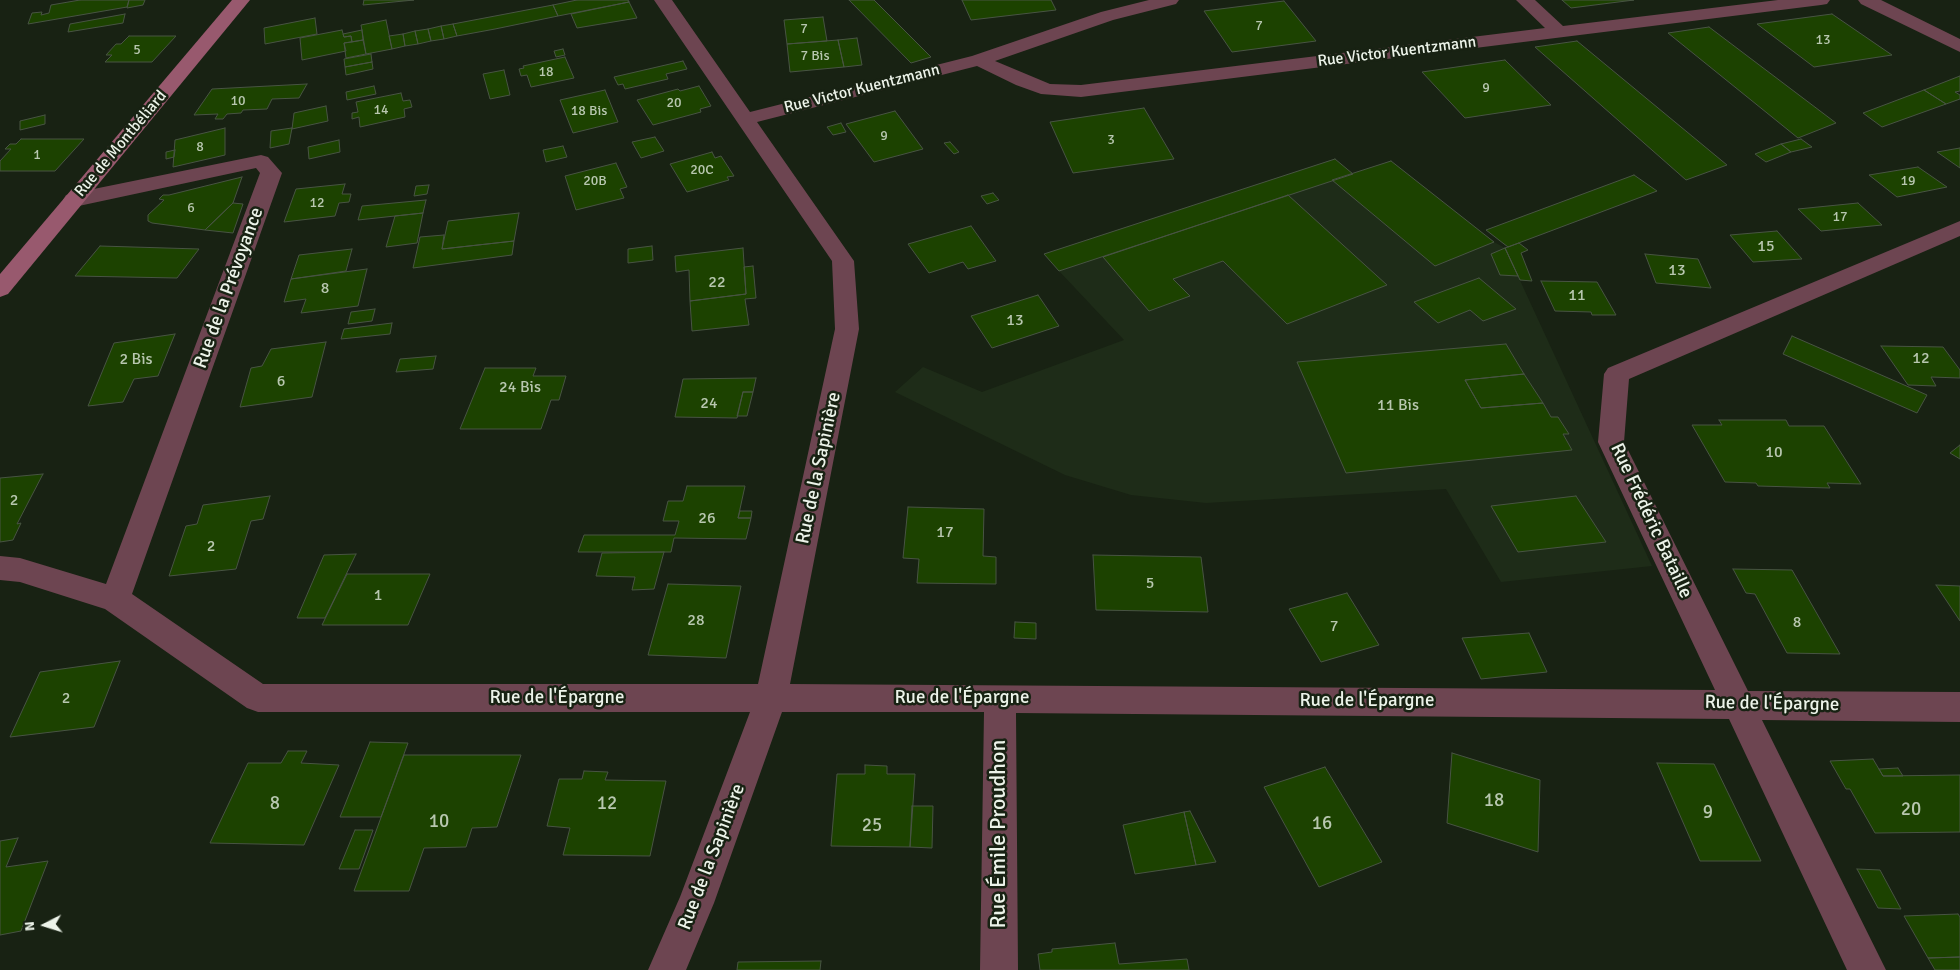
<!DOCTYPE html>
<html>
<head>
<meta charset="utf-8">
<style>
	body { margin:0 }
	#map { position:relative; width:1960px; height:970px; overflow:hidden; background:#182213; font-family:Signika,sans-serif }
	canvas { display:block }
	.north { position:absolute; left:20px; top:900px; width:50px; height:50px; -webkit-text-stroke:4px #182213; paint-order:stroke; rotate:265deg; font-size:14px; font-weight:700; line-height:20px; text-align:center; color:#ecf3e9 }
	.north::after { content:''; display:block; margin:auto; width:18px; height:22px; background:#ecf3e9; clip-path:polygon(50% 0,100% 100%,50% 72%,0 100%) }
</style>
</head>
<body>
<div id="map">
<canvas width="1960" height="970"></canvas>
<div class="north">N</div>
</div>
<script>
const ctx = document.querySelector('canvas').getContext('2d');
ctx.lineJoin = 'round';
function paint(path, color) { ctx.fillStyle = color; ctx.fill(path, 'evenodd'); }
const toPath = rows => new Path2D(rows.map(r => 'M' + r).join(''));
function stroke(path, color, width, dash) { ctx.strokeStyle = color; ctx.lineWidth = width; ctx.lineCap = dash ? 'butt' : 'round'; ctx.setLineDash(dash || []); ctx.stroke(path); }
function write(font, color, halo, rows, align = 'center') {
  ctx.font = font + ' Signika,sans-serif'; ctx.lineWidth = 5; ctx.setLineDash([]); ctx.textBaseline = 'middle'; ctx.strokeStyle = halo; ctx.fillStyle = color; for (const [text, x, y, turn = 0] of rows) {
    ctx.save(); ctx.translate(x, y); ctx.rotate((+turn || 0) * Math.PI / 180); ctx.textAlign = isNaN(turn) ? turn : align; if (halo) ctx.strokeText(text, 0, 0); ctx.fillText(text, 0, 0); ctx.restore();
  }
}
paint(toPath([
	[1391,161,1494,242,1505,248,1652,566,1501,582,1446,489,1206,503,1131,495,1065,475,895,392,923,367,982,392,1124,340,1059,271]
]), '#1e2c18');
const building = toPath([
	[80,0,129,0,127,7,28,24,32,13,42,12,41,15,49,13,51,5,80,0],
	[129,0,145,0,143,5,127,8,129,0],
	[364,0,414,0,363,5,364,0],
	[577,0,628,0,629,2,558,16,553,5,577,0],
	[849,0,874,0,931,57,911,63,849,0],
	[962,0,1051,0,1056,10,971,20,962,0],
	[1562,0,1634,0,1571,8,1562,0],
	[1284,1,1316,41,1232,52,1204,11,1284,1],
	[629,2,637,18,577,28,571,14,629,2],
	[553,5,558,16,495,29,457,36,453,24,553,5],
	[125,14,123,23,68,32,70,24,125,14],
	[1832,14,1892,55,1814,67,1757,24,1832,14],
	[823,17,827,41,787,44,784,20,823,17],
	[315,18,317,34,265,44,264,28,315,18],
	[386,20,392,49,366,54,361,25,386,20],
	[453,24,457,36,444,39,441,26,453,24],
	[441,26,444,39,431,41,428,29,441,26],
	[1709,27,1836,123,1798,138,1668,33,1709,27],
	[428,29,431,41,418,44,415,31,428,29],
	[342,30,344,37,351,36,352,42,344,43,346,51,302,60,300,38,342,30],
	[362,30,363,40,352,42,351,36,344,37,343,34,362,30],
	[415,31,418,44,405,46,403,34,415,31],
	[403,34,405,46,392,49,389,36,403,34],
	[129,36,176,36,152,62,105,62,112,55,106,55,116,44,121,44,129,36],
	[857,38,862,65,844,67,838,40,857,38],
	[363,40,366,54,346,58,344,43,363,40],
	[838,40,844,67,790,72,787,44,838,40],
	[1577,41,1727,165,1686,180,1535,47,1577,41],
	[563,49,565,55,556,57,554,51,563,49],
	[371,54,372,62,345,67,344,59,371,54],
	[565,57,574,78,531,87,527,75,521,76,519,69,524,68,523,66,565,57],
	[1505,60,1551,105,1465,118,1422,72,1505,60],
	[683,61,687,69,666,74,668,79,625,89,623,84,618,85,614,77,683,61],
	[372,62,373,69,346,75,345,67,372,62],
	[504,70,510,95,490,99,483,74,504,70],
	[1960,76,1960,91,1955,92,1960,95,1960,99,1946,104,1924,90,1960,76],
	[307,84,299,98,272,99,267,109,243,110,241,113,227,114,223,119,215,119,218,114,194,115,212,89,307,84],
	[374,86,376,94,347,100,346,92,374,86],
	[699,86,711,106,700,109,701,112,653,125,637,100,678,89,680,91,699,86],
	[605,90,618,122,573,133,560,100,605,90],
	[1924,90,1946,104,1882,127,1863,113,1924,90],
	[401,93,403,101,410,100,412,107,404,109,405,117,360,127,359,117,352,119,352,113,358,112,356,102,401,93],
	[326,106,328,121,292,129,294,113,326,106],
	[1144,108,1174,159,1073,173,1050,122,1144,108],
	[895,111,923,149,874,162,846,124,895,111],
	[45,115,45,124,20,130,20,121,45,115],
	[841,123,846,132,833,135,827,127,841,123],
	[225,128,225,155,173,167,175,140,225,128],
	[292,128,289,144,270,148,271,131,292,128],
	[655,137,664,151,641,158,632,142,655,137],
	[21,139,84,139,55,171,0,171,0,161,11,149,5,149,10,144,16,144,21,139],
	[1801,139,1812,147,1791,152,1781,144,1801,139],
	[339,140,340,152,309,159,308,147,339,140],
	[950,142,959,152,954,154,944,143,950,142],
	[1781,144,1791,152,1766,162,1755,154,1781,144],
	[563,146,567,157,546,162,543,150,563,146],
	[1960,148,1960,168,1937,152,1960,148],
	[175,150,174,157,166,159,166,152,175,150],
	[712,152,715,158,721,156,734,176,727,177,729,180,687,192,670,164,712,152],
	[1335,159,1353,174,1059,271,1044,254,1335,159],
	[1391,161,1494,242,1435,266,1332,180,1391,161],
	[616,163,627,187,620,189,624,198,576,210,565,176,616,163],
	[1918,167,1947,187,1897,197,1869,175,1918,167],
	[1634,175,1657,191,1508,247,1486,230,1634,175],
	[242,177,233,203,205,230,152,223,148,221,148,215,164,200,159,199,163,195,169,195,242,177],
	[345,184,342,194,351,194,349,202,339,203,335,216,284,222,296,189,345,184],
	[429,185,427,194,414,196,416,186,429,185],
	[993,193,999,200,987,204,981,196,993,193],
	[1288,195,1387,285,1287,324,1223,261,1173,279,1190,296,1149,311,1103,257,1288,195],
	[426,200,423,213,358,220,362,206,426,200],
	[233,203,243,204,233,233,205,230,233,203],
	[1858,203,1882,225,1821,231,1798,209,1858,203],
	[423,213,417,243,386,247,395,216,423,213],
	[519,213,514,241,442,249,448,221,519,213],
	[971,226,996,261,968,269,963,262,929,273,908,244,971,226],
	[1777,231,1802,259,1753,262,1730,235,1777,231],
	[444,235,442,249,514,241,512,255,413,268,420,237,444,235],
	[1519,243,1528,250,1521,253,1532,281,1520,280,1505,248,1519,243],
	[100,246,199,249,177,278,75,276,100,246],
	[652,246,653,260,628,263,628,249,652,246],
	[743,248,746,294,690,301,689,270,676,272,675,256,743,248],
	[1505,248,1518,276,1500,275,1491,254,1505,248],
	[352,249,346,271,291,279,299,255,352,249],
	[1645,254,1698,259,1711,288,1656,283,1645,254],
	[753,266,756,298,745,299,749,325,692,331,690,301,746,294,744,267,753,266],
	[367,269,358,306,301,313,306,299,284,302,291,279,367,269],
	[1479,278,1516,309,1483,321,1470,310,1438,323,1414,302,1479,278],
	[1541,281,1597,282,1616,315,1592,315,1591,312,1555,311,1541,281],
	[1038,295,1059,326,992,348,971,316,1038,295],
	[375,309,372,321,348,324,351,312,375,309],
	[392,323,390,334,341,339,344,329,392,323],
	[175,334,158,376,134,379,123,402,88,406,114,343,175,334],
	[1792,336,1927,395,1917,413,1783,354,1792,336],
	[326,342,312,397,240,407,251,368,262,366,271,349,326,342],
	[1506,344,1524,374,1465,380,1481,408,1543,403,1551,417,1558,417,1569,434,1563,434,1572,450,1346,473,1297,362,1506,344],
	[1881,346,1943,347,1960,370,1960,378,1931,377,1936,386,1908,385,1881,346],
	[436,356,433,369,396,372,400,359,436,356],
	[485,368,536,368,533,376,566,376,559,400,551,400,541,429,460,429,485,368],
	[1524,374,1543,403,1481,408,1465,380,1524,374],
	[756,378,753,392,743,392,737,418,675,417,683,379,756,378],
	[743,392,753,392,747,416,737,416,743,392],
	[1719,420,1786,420,1789,426,1824,426,1861,484,1827,483,1830,488,1758,486,1756,483,1725,482,1692,425,1722,425,1719,420],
	[1960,445,1960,459,1950,453,1960,445],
	[43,474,17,524,21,523,13,540,0,542,0,478,43,474],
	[687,486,745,486,738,518,751,518,746,539,674,538,671,552,578,552,584,535,675,535,679,521,663,521,668,501,683,501,687,486],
	[270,496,263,519,251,521,236,569,169,576,186,526,197,524,203,505,270,496],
	[1576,496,1606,542,1518,552,1491,506,1576,496],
	[908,507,984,509,983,556,996,557,996,584,917,583,919,559,903,558,908,507],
	[740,511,752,511,751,518,738,518,740,511],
	[664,552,654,589,632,590,635,577,596,576,602,553,664,552],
	[356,554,325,618,297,618,324,555,356,554],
	[1093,555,1201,557,1208,612,1096,610,1093,555],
	[1733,569,1792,570,1840,654,1787,653,1755,594,1746,593,1733,569],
	[347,574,430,574,408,625,322,625,347,574],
	[668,584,741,586,726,658,648,655,668,584],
	[1936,585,1960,586,1960,621,1936,585],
	[1347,593,1379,645,1321,662,1289,609,1347,593],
	[1015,622,1036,623,1036,639,1014,638,1015,622],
	[1529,633,1547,672,1481,679,1462,638,1529,633],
	[120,661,94,727,10,737,40,672,120,661],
	[370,742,408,743,381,817,340,817,370,742],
	[288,751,307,751,301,763,339,765,304,845,210,843,248,763,281,763,288,751],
	[1452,753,1540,780,1538,852,1447,823,1452,753],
	[404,755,521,755,497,827,472,828,466,847,424,848,409,891,354,891,404,755],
	[1873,759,1883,776,1960,775,1960,832,1875,833,1850,789,1846,789,1830,761,1873,759],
	[1657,763,1714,764,1761,861,1700,861,1657,763],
	[865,765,887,766,887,774,915,774,910,847,831,846,837,774,865,774,865,765],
	[1325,767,1382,862,1319,887,1264,787,1325,767],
	[1898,768,1903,776,1883,776,1879,769,1898,768],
	[584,771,608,772,605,780,666,781,650,856,563,855,570,828,547,826,559,779,582,779,584,771],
	[912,806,933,806,932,848,910,847,912,806],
	[1190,811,1216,862,1196,865,1184,812,1190,811],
	[1184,812,1196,865,1135,874,1123,825,1184,812],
	[355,830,373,830,359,869,339,869,355,830],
	[18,838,6,867,48,861,21,931,0,935,0,841,18,838],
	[1857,869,1880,870,1901,909,1878,908,1857,869],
	[1958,914,1960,917,1960,957,1928,958,1904,916,1958,914],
	[1115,943,1119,964,1187,959,1189,970,1040,970,1038,954,1052,952,1052,949,1115,943],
	[1960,957,1960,970,1935,970,1928,958,1960,957],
	[821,961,820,970,737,970,738,962,821,961]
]);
paint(building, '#1c4200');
stroke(building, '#485443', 1);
paint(toPath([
	[654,0,672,0,750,112,972,56,1101,12,1149,0,1179,0,1176,4,1113,20,995,61,1050,84,1081,85,1545,28,1516,0,1535,0,1563,26,1778,0,1830,0,1827,4,1821,5,1081,97,1041,94,1016,85,977,66,757,122,854,261,859,329,790,684,1715,690,1598,442,1604,374,1608,368,1960,221,1960,236,1629,379,1624,442,1748,691,1960,692,1960,722,1762,720,1886,970,1847,970,1729,719,1016,713,1018,970,980,970,984,712,782,712,714,903,686,970,648,970,680,897,750,712,258,712,247,708,105,609,20,582,0,580,0,556,20,558,106,584,260,173,256,168,74,207,66,205,63,200,66,195,74,193,261,155,268,157,282,173,132,594,263,684,758,684,835,329,832,261,654,0],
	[1858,0,1881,0,1960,39,1960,52,1861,4,1858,0]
]), '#6d4551');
paint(toPath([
	[232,0,250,0,8,294,0,297,0,274,232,0]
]), '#98596e');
write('14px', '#b8c7af', null, [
	["7",1259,26],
	["7",804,29],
	["13",1823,40],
	["5",137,50],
	["7 Bis",815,56],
	["18",546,72],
	["9",1486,88],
	["10",238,101],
	["20",674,103],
	["14",381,110],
	["18 Bis",589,111],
	["9",884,136],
	["3",1111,140],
	["8",200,147],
	["1",37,155],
	["20C",702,170],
	["20B",595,181],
	["19",1908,181],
	["12",317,203],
	["6",191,208],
	["17",1840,217]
]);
write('16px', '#ecf3e9', '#182213', [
	["Rue Victor Kuentzmann",1397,52,-7],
	["Rue Victor Kuentzmann",862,89,-14],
	["Rue de Montbéliard",121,144,-50]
]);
write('16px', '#b8c7af', null, [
	["15",1766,247],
	["13",1677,271],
	["22",717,283],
	["8",325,289],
	["11",1577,296],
	["13",1015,321],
	["12",1921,359],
	["2 Bis",136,360],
	["6",281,382],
	["24 Bis",520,388],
	["24",709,404],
	["11 Bis",1398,406],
	["10",1774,453],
	["2",14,501],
	["26",707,519],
	["17",945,533],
	["2",211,547],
	["5",1150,584],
	["1",378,596],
	["28",696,621],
	["8",1797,623],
	["7",1334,627],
	["2",66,699]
]);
write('19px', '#ecf3e9', '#182213', [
	["Rue de la Prévoyance",229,288,-70],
	["Rue de la Sapinière",819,468,-78],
	["Rue Frédéric Bataille",1651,521,65],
	["Rue de l'Épargne",557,698],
	["Rue de l'Épargne",962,698],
	["Rue de l'Épargne",1367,701],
	["Rue de l'Épargne",1772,704,1],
	["Rue de la Sapinière",712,857,-69]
]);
write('19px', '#b8c7af', null, [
	["18",1494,801],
	["8",275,804],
	["12",607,804],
	["20",1911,810],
	["9",1708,813],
	["10",439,822],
	["16",1322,824],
	["25",872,826]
]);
write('22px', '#ecf3e9', '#182213', [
	["Rue Émile Proudhon",999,834,-90]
]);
</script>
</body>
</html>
